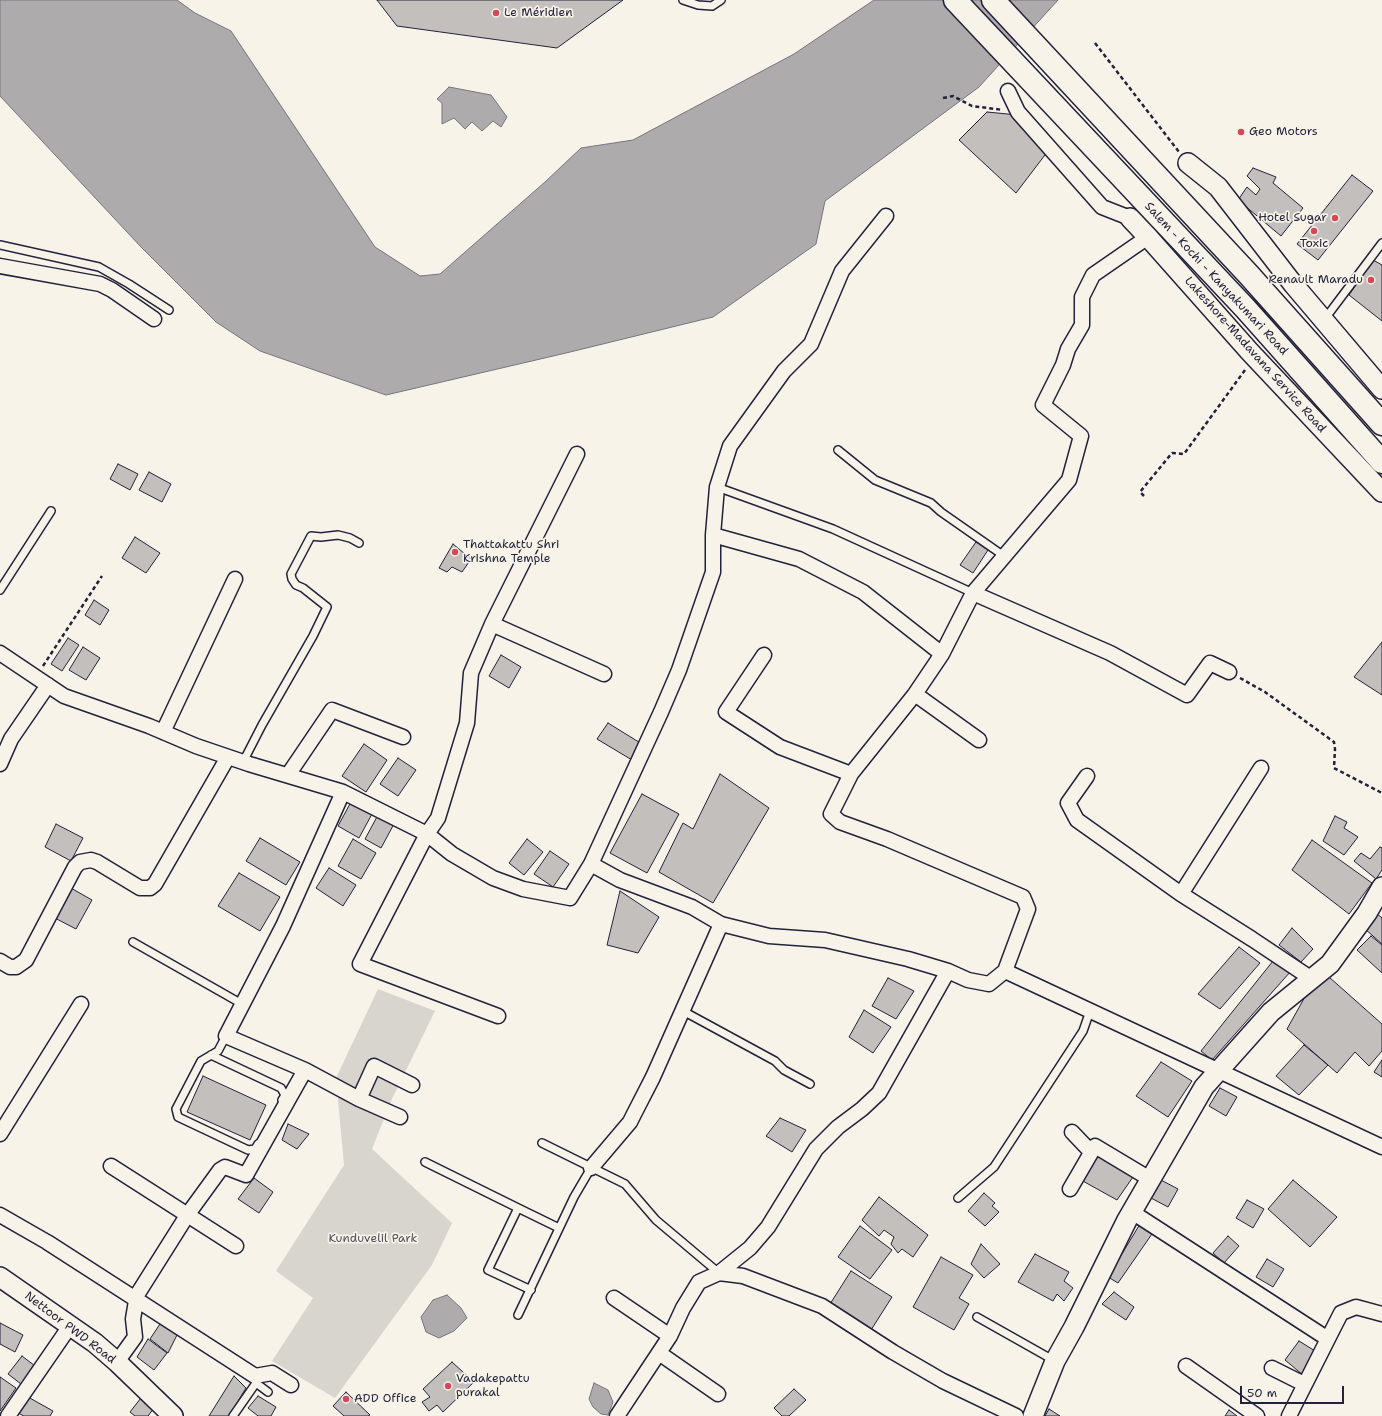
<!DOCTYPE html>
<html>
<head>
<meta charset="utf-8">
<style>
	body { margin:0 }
	#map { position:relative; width:1382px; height:1416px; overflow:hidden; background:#f7f3e8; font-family:"Shantell Sans",sans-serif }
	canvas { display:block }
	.scale { position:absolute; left:1240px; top:1386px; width:104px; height:18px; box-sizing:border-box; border:2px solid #22223b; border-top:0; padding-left:5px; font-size:12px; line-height:14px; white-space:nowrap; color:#22223b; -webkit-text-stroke:3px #f7f3e8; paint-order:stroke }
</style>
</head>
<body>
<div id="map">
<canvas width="1382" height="1416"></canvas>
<div class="scale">50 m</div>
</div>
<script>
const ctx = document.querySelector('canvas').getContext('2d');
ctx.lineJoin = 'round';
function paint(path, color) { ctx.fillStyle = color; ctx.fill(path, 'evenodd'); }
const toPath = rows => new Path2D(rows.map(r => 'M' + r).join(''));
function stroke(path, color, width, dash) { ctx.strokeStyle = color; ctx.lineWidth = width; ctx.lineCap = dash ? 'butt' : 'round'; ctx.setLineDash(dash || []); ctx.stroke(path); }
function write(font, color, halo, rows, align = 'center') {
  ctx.font = font + ' "Shantell Sans",sans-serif'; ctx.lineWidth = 3.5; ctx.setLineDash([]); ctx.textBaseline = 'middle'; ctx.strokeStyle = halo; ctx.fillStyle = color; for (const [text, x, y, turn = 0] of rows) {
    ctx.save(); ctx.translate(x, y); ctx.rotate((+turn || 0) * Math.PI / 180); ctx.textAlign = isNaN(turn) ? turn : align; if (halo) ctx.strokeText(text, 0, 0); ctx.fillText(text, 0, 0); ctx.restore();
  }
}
paint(toPath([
	[378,989,435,1011,391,1101,372,1149,452,1223,432,1265,335,1398,272,1361,313,1298,276,1271,344,1165,336,1078]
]), '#d8d5cf');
const water = toPath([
	[0,0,177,0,195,13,231,31,375,247,420,276,440,274,545,182,581,148,633,140,794,54,874,0,1058,0,979,87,825,201,816,244,713,317,566,353,386,395,260,351,216,322,141,247,0,96,0,0],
	[449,87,491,95,507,117,501,127,493,121,482,131,472,122,465,129,454,118,442,124,442,103,437,99,449,87],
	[447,1295,461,1308,467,1318,454,1331,439,1338,426,1332,421,1317,433,1300,447,1295],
	[594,1383,608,1390,613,1402,608,1415,601,1414,593,1407,589,1399,594,1383]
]);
paint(water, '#aeabad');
stroke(water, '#76747f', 1);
const building = toPath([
	[377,0,623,0,557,48,397,26,377,0],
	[987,112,1018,115,1048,151,1016,193,959,140,987,112],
	[1253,168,1276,177,1273,183,1303,208,1281,236,1238,200,1247,187,1256,195,1260,189,1247,176,1253,168],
	[1352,175,1373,191,1318,260,1297,244,1352,175],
	[1373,260,1382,265,1382,321,1349,295,1373,260],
	[118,464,138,474,130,490,110,479,118,464],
	[149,472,171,484,162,502,139,490,149,472],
	[135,537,160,553,146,573,122,558,135,537],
	[976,542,988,550,973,573,960,565,976,542],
	[453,544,471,559,462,572,452,567,447,572,439,568,453,544],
	[94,600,109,610,100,625,85,615,94,600],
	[68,638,79,645,62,671,51,664,68,638],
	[1382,642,1382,695,1354,677,1382,642],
	[83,647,100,658,86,680,69,670,83,647],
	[501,655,521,667,509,688,489,676,501,655],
	[608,723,642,744,632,760,597,739,608,723],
	[364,744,387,760,366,792,342,776,364,744],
	[398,758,416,770,398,796,380,784,398,758],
	[720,774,769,808,713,903,659,872,683,823,693,829,720,774],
	[642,794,679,814,647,873,610,853,642,794],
	[351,802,372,814,359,838,338,826,351,802],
	[378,815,394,824,381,848,365,839,378,815],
	[1335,816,1347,822,1344,828,1358,837,1344,855,1323,841,1335,816],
	[56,824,83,838,71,861,45,847,56,824],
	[260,838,300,862,286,885,246,861,260,838],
	[353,839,376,853,361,879,338,866,353,839],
	[527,839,543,852,524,875,509,863,527,839],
	[1312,840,1372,883,1349,914,1292,870,1312,840],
	[1380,847,1382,848,1382,870,1376,879,1354,861,1361,853,1370,859,1380,847],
	[550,851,569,864,553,887,534,874,550,851],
	[329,868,356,885,343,906,316,888,329,868],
	[239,873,280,897,260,931,218,906,239,873],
	[69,887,92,900,76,929,53,917,69,887],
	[620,891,659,917,638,953,607,945,620,891],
	[1375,912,1382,918,1382,944,1364,928,1375,912],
	[1292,928,1313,949,1301,962,1279,945,1292,928],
	[1371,936,1382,945,1382,973,1357,950,1371,936],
	[1239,947,1260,963,1220,1009,1198,994,1239,947],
	[1273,961,1291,971,1212,1060,1201,1051,1273,961],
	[1329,977,1382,1024,1382,1051,1369,1066,1355,1052,1337,1073,1287,1029,1306,995,1329,977],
	[888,978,914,991,896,1019,872,1006,888,978],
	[864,1010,891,1027,873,1053,849,1037,864,1010],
	[1304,1045,1328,1065,1299,1095,1276,1076,1304,1045],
	[1382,1060,1382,1077,1374,1072,1382,1060],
	[1161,1062,1192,1081,1168,1117,1136,1096,1161,1062],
	[203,1076,266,1105,250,1140,187,1112,203,1076],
	[1220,1088,1237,1097,1226,1116,1209,1106,1220,1088],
	[780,1118,806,1130,792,1152,766,1136,780,1118],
	[288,1124,309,1134,297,1149,282,1140,288,1124],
	[1096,1153,1133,1177,1117,1200,1081,1180,1096,1153],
	[254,1178,273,1192,259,1213,238,1199,254,1178],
	[1161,1180,1178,1189,1168,1207,1151,1198,1161,1180],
	[1293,1180,1337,1217,1310,1247,1268,1209,1293,1180],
	[984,1193,995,1203,992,1206,999,1212,985,1226,968,1211,984,1193],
	[879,1197,928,1235,913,1257,902,1249,898,1253,891,1244,894,1237,884,1230,879,1236,862,1220,879,1197],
	[1247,1200,1264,1209,1253,1228,1236,1218,1247,1200],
	[1140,1224,1154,1231,1118,1283,1108,1277,1140,1224],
	[860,1226,892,1250,870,1279,838,1257,860,1226],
	[1228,1236,1239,1246,1224,1263,1213,1253,1228,1236],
	[981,1244,1000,1264,984,1278,971,1264,981,1244],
	[1035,1254,1069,1272,1064,1281,1073,1288,1064,1301,1057,1294,1053,1301,1018,1282,1035,1254],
	[941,1257,973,1275,959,1298,969,1304,954,1330,913,1307,941,1257],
	[1267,1259,1284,1269,1273,1287,1256,1277,1267,1259],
	[851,1271,892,1297,871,1330,830,1304,851,1271],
	[1114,1292,1134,1307,1126,1320,1102,1304,1114,1292],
	[162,1321,177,1335,168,1353,150,1339,162,1321],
	[0,1323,23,1335,15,1352,0,1344,0,1323],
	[148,1339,167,1353,154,1370,137,1357,148,1339],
	[1299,1341,1320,1354,1303,1375,1285,1360,1299,1341],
	[22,1356,35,1366,21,1384,8,1374,22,1356],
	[452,1362,474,1382,443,1412,437,1405,429,1411,422,1402,430,1397,423,1389,452,1362],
	[234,1376,246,1388,229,1416,209,1416,234,1376],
	[0,1377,16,1388,0,1411,0,1377],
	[794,1389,806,1400,789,1416,782,1416,774,1408,794,1389],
	[346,1392,370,1415,368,1416,344,1416,333,1406,346,1392],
	[144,1394,157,1404,148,1416,135,1416,130,1412,144,1394],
	[258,1396,276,1407,271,1416,258,1416,248,1408,258,1396],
	[28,1397,53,1411,50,1416,24,1416,18,1413,28,1397],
	[1049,1409,1060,1416,1045,1416,1049,1409],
	[1229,1410,1237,1416,1225,1416,1229,1410]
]);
paint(building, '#c2bfbd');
stroke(building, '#22223b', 1);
const lane = toPath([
	[683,0,698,5,712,6,721,0],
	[0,245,99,267,129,284,169,310],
	[1324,320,1382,243],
	[838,450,875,480,931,503,941,512,1004,556],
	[717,487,833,529,973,593],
	[0,590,51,511],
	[243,762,262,725,313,636,327,607,303,588,296,585,292,579,291,574,311,536,321,537,338,535,350,538,359,543],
	[133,942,242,1004],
	[683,1011,775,1061,784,1070,810,1084],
	[226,1036,218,1051,201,1061,176,1109,178,1117,248,1150,255,1149,258,1144],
	[211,1055,281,1088,285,1095,282,1100],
	[542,1143,625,1184,656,1220,719,1273],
	[425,1162,518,1208,488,1270,531,1290],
	[958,1198,994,1167,1083,1031,1090,1011],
	[518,1208,559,1228],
	[518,1315,574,1197,591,1168],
	[977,1317,1055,1361],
	[233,1416,256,1383,268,1392]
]);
const street = toPath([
	[1008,91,1018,112,1102,207,1130,218],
	[1148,237,1093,275,1082,297,1082,325,1068,349,1063,365,1043,405,1081,436,1069,480,973,593,942,654,915,694,851,774,831,814,840,822,887,839,1023,897,1028,909,1005,971,1382,1147],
	[0,266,100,284,112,290,154,319],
	[713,535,799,559,863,592,942,654],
	[973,593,1110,653,1187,695,1210,663,1229,672],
	[492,624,604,674],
	[0,653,64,696,149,726,196,746,249,764,343,792,427,834,452,854,493,878,523,889,570,898,591,864,620,880,692,907,721,924,769,936,825,940,908,959,948,971,968,980,989,984,1005,971],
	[764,655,726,712,780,747,851,774],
	[915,694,979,740],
	[163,732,235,579],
	[0,764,11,739,48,685],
	[288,775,332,710,403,737],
	[1087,776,1068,803,1077,820,1181,894,1252,939,1312,979],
	[591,864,661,712,679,670,713,572,713,535,717,487,730,446,784,371,811,344,842,271,886,216],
	[1181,894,1261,768],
	[0,961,10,967,16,967,26,960,75,867,80,862,91,860,97,862,140,888,150,888,155,884,228,757],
	[498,1016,360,964,427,834,438,818,467,723,471,673,492,624,577,454],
	[305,1070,359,1099,400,1117],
	[359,1099,374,1066,412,1085],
	[1072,1132,1091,1152],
	[0,1134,81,1004],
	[111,1166,236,1246],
	[591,1168,630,1122,634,1114,653,1077,721,924],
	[1070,1189,1095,1146,1150,1179],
	[1132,1212,1328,1339],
	[0,1215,47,1242,255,1376,272,1373,291,1385],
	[719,1273,743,1276,822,1306,893,1352,943,1381,1016,1416],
	[614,1298,670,1336],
	[659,1353,718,1394],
	[117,1362,135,1337,133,1319,137,1295,188,1214,220,1170,225,1167,246,1175,305,1070,226,1036,283,926,343,792],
	[1186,1366,1257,1416],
	[1272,1368,1304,1384],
	[8,1416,70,1326],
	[617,1416,670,1336,683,1308,699,1282,719,1273,750,1248,768,1227,816,1149,838,1127,862,1109,879,1093,948,971],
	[1289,1416,1341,1313,1356,1307,1382,1314]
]);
const secondary = toPath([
	[1188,163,1218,187,1293,284,1382,389],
	[1130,218,1148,237,1250,352,1382,492],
	[0,1277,95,1343,117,1362,173,1416],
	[1033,1416,1055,1361,1074,1327,1127,1220,1204,1087,1271,1012,1330,964,1367,913,1382,887]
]);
const highway = toPath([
	[955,0,1245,308,1382,462],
	[993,0,1249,275,1382,424]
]);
stroke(lane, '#22223b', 10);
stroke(street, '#22223b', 17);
stroke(secondary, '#22223b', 22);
stroke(highway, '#22223b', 25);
stroke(toPath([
	[1095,43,1179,152],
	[943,98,953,96,972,106,1003,110],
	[1144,496,1140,492,1172,453,1184,454,1245,370],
	[43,666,102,576],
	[1240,678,1265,692,1334,742,1335,749,1334,768,1382,793]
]), '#22223b', 2.5, [4, 3]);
stroke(lane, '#f7f3e8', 7);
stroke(street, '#f7f3e8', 14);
stroke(secondary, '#f7f3e8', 19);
stroke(highway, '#f7f3e8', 22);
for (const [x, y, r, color] of [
	[496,13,4,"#d1495b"],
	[1241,132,4,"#d1495b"],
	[1335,218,4,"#d1495b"],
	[1314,231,4,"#d1495b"],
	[1371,280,4,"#d1495b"],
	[455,552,4,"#d1495b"],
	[448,1386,4,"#d1495b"],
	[346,1399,4,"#d1495b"]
]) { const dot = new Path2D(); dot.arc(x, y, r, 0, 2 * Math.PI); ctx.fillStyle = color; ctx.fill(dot); stroke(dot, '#f7f3e8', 1.5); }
write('12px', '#22223b', '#f7f3e8', [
	["Le Méridien",504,13],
	["Geo Motors",1249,132],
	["Hotel Sugar",1327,218,"right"],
	["Toxic",1314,244,"center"],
	["Renault Maradu",1363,280,"right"],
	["Thattakattu Shri",463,545],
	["Krishna Temple",463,559],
	["Vadakepattu",456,1379],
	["purakal",456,1393],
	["ADD Office",354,1399]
], 'left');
write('12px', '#22223b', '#f7f3e8', [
	["Salem - Kochi - Kanyakumari Road",1216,279,47],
	["Lakeshore-Madavana Service Road",1255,355,48],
	["Nettoor PWD Road",70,1328,37]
]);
write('12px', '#504f60', '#f7f3e8', [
	["Kunduvelil Park",373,1239]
]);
</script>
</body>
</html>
